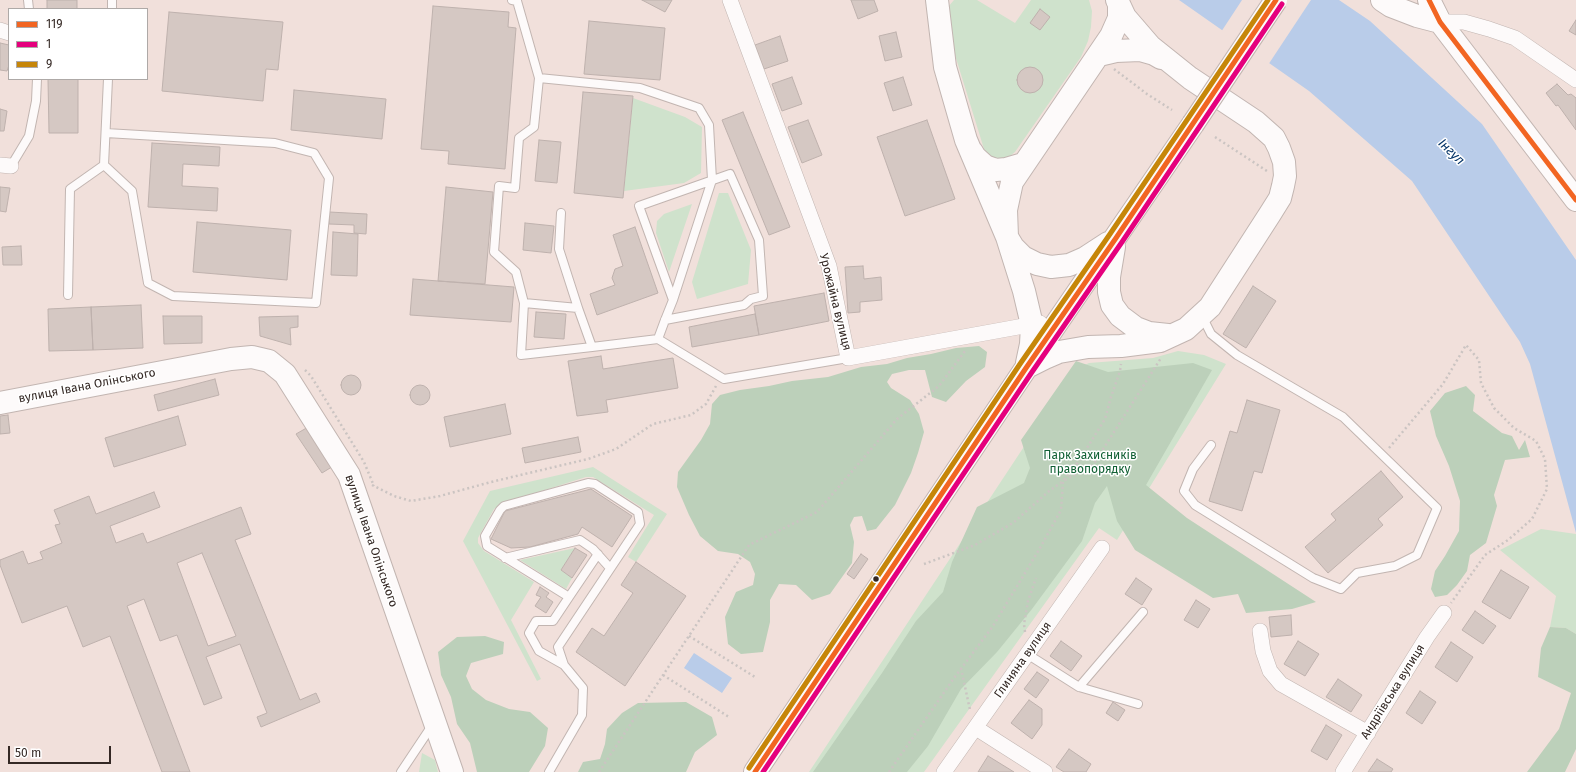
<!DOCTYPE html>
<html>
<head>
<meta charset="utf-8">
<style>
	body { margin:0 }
	#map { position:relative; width:1576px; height:772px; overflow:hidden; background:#f1e0db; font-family:"Fira Sans",sans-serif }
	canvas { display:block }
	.legend { position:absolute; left:8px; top:8px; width:140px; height:72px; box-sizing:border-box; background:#fff; border:1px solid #aea9a7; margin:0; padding:5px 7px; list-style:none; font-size:12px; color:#342824 }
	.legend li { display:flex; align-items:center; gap:8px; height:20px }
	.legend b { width:20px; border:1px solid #aea9a7 }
	.scale { position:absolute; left:8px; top:746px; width:103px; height:18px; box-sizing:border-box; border:2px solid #342824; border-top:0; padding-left:5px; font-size:12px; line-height:14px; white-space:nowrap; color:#342824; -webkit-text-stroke:3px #fff; paint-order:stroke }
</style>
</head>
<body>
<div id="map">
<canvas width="1576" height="772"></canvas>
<ul class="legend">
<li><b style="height:5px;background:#f26522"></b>119</li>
<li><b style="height:5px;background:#e5007d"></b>1</li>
<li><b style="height:5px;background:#c68609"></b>9</li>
</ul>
<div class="scale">50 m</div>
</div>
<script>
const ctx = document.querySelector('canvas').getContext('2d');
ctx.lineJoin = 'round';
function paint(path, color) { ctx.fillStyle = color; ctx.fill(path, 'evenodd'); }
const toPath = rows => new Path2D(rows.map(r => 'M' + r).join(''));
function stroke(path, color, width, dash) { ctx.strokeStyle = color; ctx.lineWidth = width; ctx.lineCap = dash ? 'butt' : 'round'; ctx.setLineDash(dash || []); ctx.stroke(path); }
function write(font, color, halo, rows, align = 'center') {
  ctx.font = font + ' "Fira Sans",sans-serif'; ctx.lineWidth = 3; ctx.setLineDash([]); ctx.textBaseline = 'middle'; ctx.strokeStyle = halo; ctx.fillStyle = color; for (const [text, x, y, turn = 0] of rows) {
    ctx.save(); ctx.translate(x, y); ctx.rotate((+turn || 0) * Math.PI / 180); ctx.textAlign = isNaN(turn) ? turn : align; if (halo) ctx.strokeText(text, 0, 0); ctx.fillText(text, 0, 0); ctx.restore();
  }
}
paint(toPath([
	[954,0,977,0,1015,23,1031,0,1089,0,1092,11,1091,27,1088,41,1081,57,1015,152,1010,156,1004,159,991,158,984,149,955,55,948,7],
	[633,98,685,117,702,127,701,173,684,183,624,191],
	[719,193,728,193,751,250,748,284,697,299,692,282],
	[692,204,669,272,656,233,657,221,664,214],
	[1178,351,1204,355,1226,364,1117,540,1099,528,924,772,809,772,1072,374,1078,368,1089,363,1153,358],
	[593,467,667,514,636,562,628,557,654,515,593,477,586,477,501,504,494,509,478,538,478,543,484,551,534,582,511,620,541,679,537,681,463,541,490,491],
	[1541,529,1576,534,1576,634,1566,628,1550,627,1556,596,1500,550],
	[575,548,561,570,572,578,566,589,520,560],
	[422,753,435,760,438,772,419,772]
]), '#cfe2cc');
paint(toPath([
	[979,346,987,352,985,367,966,381,946,402,932,397,925,370,909,370,892,374,887,382,891,388,910,400,919,414,924,432,918,453,911,473,895,505,876,529,867,531,862,516,854,517,850,525,854,542,852,563,830,594,812,600,796,585,779,584,770,600,770,622,763,652,741,654,728,644,725,617,736,592,753,585,755,574,750,562,738,554,718,551,700,536,689,515,677,487,678,472,701,440,710,424,712,404,720,395,740,390,769,386,792,381,828,377,861,367,887,364,907,358,931,354,956,348],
	[1076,361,1108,372,1193,363,1212,370,1146,485,1187,518,1316,602,1292,609,1246,613,1238,594,1213,598,1135,550,1117,521,1107,486,1095,503,1082,541,1032,609,997,652,961,689,928,746,907,772,813,772,882,673,916,621,943,592,952,562,977,507,1024,483,1030,468,1021,440],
	[1466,386,1475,395,1473,411,1502,433,1512,436,1519,450,1525,440,1530,457,1505,460,1494,495,1497,506,1486,543,1470,555,1467,571,1457,585,1447,595,1435,597,1431,589,1435,571,1445,556,1459,531,1460,501,1449,466,1436,436,1430,411,1445,393],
	[1550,627,1566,628,1576,634,1576,749,1565,772,1527,772,1559,729,1571,693,1538,677,1541,648],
	[485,636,504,642,503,654,471,663,466,676,472,689,486,700,509,709,530,712,548,728,545,746,529,772,477,772,470,743,457,724,451,697,441,675,438,652,457,637],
	[686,702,712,717,717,735,695,752,686,772,578,772,583,762,600,759,605,744,607,729,622,713,638,703]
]), '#bcd0ba');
paint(toPath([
	[1179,0,1339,0,1370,21,1482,124,1576,260,1576,533,1530,364,1520,342,1412,181,1309,91],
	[694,653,732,678,722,693,684,668]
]), '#b9cce9');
paint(toPath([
	[1242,0,1311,0,1268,65,1221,32]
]), '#f1e0db');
const building = toPath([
	[47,0,77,0,77,9,47,9,47,0],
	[642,0,672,0,665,12,642,0],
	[851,0,874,0,878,11,858,19,851,0],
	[433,6,509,12,508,27,516,28,505,169,448,164,449,151,421,149,433,6],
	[1040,9,1050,17,1040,30,1030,23,1040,9],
	[169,12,283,22,278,70,266,69,263,101,162,91,169,12],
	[1576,20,1576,35,1569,31,1576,20],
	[589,21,665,28,660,80,584,74,589,21],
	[896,32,902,57,885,61,879,36,896,32],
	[780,36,788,61,764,69,755,45,780,36],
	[0,43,9,45,9,65,7,71,0,70,0,43],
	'1017 80a13 13 0 1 1 26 0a13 13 0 1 1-26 0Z',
	[792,77,802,104,782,111,772,84,792,77],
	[903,77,912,105,893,111,884,83,903,77],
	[48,79,78,79,78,133,49,133,48,79],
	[1557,84,1568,95,1571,94,1576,98,1576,130,1558,105,1556,106,1546,93,1557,84],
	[294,90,386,99,382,139,291,130,294,90],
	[583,92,633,96,623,198,574,193,583,92],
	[0,109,7,111,4,131,0,131,0,109],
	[743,112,790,227,769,235,722,120,743,112],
	[808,120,822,155,802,163,788,127,808,120],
	[927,120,955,199,905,216,877,137,927,120],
	[539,140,561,142,557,183,535,181,539,140],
	[152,143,220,147,219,166,183,164,182,186,218,188,217,211,148,207,152,143],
	[0,187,10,188,6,212,0,211,0,187],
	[446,187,493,192,485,284,438,281,446,187],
	[329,212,367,214,366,234,354,233,354,225,329,224,329,212],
	[197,222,291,230,287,280,193,272,197,222],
	[525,223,554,226,551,253,523,250,525,223],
	[635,227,658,293,597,315,590,294,615,285,612,278,615,269,623,266,613,235,635,227],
	[333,232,358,234,357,276,331,275,333,232],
	[21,246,22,265,3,265,2,247,21,246],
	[863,266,864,279,881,277,882,300,860,302,860,312,848,313,845,267,863,266],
	[413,279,514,287,511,322,410,315,413,279],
	[1253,286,1276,301,1246,348,1223,334,1253,286],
	[824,293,829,321,759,335,754,306,824,293],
	[141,305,143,348,93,350,91,307,141,305],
	[91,307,93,350,49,351,48,309,91,307],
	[536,312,566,314,564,339,534,337,536,312],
	[755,314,759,335,692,347,689,327,755,314],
	[163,316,202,316,202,343,164,344,163,316],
	[298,316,298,327,290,328,291,345,260,336,259,317,298,316],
	[601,356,603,369,673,358,678,388,606,400,608,412,577,416,568,361,601,356],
	'341 385a10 10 0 1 1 20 0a10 10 0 1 1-20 0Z',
	[215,379,219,395,158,411,154,395,215,379],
	'410 395a10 10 0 1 1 20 0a10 10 0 1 1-20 0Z',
	[1247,400,1280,410,1262,473,1254,471,1242,511,1209,501,1230,431,1237,433,1247,400],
	[505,404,511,434,450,447,444,417,505,404],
	[8,415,10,433,0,434,0,416,8,415],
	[178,416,186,445,114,467,105,438,178,416],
	[310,426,335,465,322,473,296,434,310,426],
	[578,437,581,452,525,463,522,448,578,437],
	[1381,471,1403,497,1378,519,1383,525,1328,573,1305,547,1336,520,1331,514,1381,471],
	[591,489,632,516,612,547,582,527,578,534,530,547,511,548,491,539,505,511,591,489],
	[154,492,160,507,110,526,116,543,143,533,147,543,241,507,251,534,235,540,300,700,316,693,320,702,261,727,257,717,267,713,240,644,206,657,222,698,204,705,177,635,160,641,144,599,127,606,190,772,162,772,110,636,83,647,67,606,22,623,0,565,0,560,23,551,28,564,43,559,40,552,62,543,55,525,60,524,54,510,89,496,96,514,154,492],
	[202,553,236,636,208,646,177,563,202,553],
	[575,548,587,555,572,578,561,570,575,548],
	[861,554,868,559,854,579,847,574,861,554],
	[636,562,686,596,625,686,576,652,592,628,604,636,633,593,621,585,636,562],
	[1501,570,1529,587,1510,619,1482,602,1501,570],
	[1136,578,1152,589,1142,605,1125,594,1136,578],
	[540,587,549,593,546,597,553,602,546,613,535,606,541,597,536,595,540,587],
	[1196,600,1210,609,1198,628,1184,620,1196,600],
	[1475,611,1496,626,1483,644,1462,630,1475,611],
	[1291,615,1292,635,1271,637,1269,617,1291,615],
	[1061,641,1082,656,1071,671,1050,656,1061,641],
	[1298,641,1319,654,1305,676,1284,664,1298,641],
	[1451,642,1473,657,1457,682,1435,667,1451,642],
	[1037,672,1049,680,1036,698,1024,689,1037,672],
	[1338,679,1362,695,1351,712,1326,697,1338,679],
	[1420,691,1436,702,1422,724,1406,713,1420,691],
	[1029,700,1042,709,1042,725,1032,739,1011,723,1029,700],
	[1113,702,1125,710,1118,721,1106,713,1113,702],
	[1326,725,1342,735,1327,760,1311,751,1326,725],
	[1069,749,1091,764,1086,772,1064,772,1056,767,1069,749],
	[988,756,1014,772,978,772,988,756],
	[1377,759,1393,769,1391,772,1368,772,1377,759]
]);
paint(building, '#d5c8c3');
stroke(building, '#beb1ad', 1);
const lane = toPath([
	[28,0,29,9],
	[512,0,517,1,539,78,640,88,699,108,709,125,712,180,673,300],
	[112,9,112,0],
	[106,133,275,143,314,153,329,178,316,303,173,296,148,283,132,191,104,165,108,79],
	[11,166,29,136,36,101,37,79],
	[561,213,559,249,578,308],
	[68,295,70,189,104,165],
	[524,303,516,272,494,252,499,186,515,188,519,138,534,127,539,78],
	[1202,316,1211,334,1237,355,1343,417,1437,508,1417,555,1395,566,1357,573,1341,589,1313,578,1195,505,1184,491,1193,469,1211,445],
	[658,339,665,320,673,300,639,206,730,174,759,240,763,296,751,299,744,305,665,320],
	[592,347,578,308,524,303,521,355,592,347,658,339,724,379,848,358],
	[505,558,580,540,593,549,610,568],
	[569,597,598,554],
	[1027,654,1079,687,1138,704],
	[1079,687,1143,612],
	[401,772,433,724],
	[549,772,582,715,583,688,564,665,539,651,529,633,536,621,553,621,569,597,487,546,485,536,500,510,504,506,588,483,595,484,638,512,640,524,558,647,564,665]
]);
const street = toPath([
	[730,0,829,266,848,358,1040,323],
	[1440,22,1464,22,1489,29,1515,38,1576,80],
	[0,30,9,33],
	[0,165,11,166],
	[1260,631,1263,651,1270,671,1281,684,1368,733],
	[976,728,1045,772],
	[944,772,1102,548],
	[1343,772,1427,637,1444,613]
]);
const secondary = toPath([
	[937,0,945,67,966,140,1007,237,1024,291,1032,325,1031,344,1027,363],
	[1382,0,1391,6,1417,16,1440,22],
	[1429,0,1440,22,1576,200],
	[1099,55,1116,51,1140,50,1154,54,1161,58],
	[972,152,975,157,985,166,996,170,1006,169,1023,164],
	[1108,243,1085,258,1069,265,1051,267,1037,264,1023,257,1013,247,1007,237,1006,210,1012,182,1111,36,1119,18,1119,4],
	[1114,247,1109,277,1109,292,1112,305,1120,316,1136,328,1149,333,1168,335],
	[1027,367,1045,358,1059,352,1088,347,1121,346,1160,341,1186,329,1210,307,1270,214,1280,198,1283,186,1285,176,1284,162,1279,148,1274,138,1256,122,1190,78,1150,46,1125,17,1117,0],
	[0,403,231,359,252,357,269,361,285,374,349,475,452,772],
	[755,772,1026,368,1193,124]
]);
stroke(lane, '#c2b5b1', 10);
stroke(street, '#c2b5b1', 16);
stroke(secondary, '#c2b5b1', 24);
stroke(toPath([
	[1114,69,1147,94,1172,110],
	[1215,137,1267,171],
	[305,370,311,376,364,462,374,486],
	[1389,448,1443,384,1466,345,1479,360,1481,383,1494,408,1514,428,1536,441,1545,459,1547,489,1532,519,1508,540,1485,555,1451,603],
	[372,485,394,496,411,501,440,496,491,482,588,459,616,449,653,424,691,415,706,404,716,386],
	[924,564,975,545,1013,523,1048,492,1063,481,1079,461,1105,419,1111,397,1120,371,1121,364],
	[1025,632,1024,624,1028,601,1036,578],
	[689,636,755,677],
	[961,668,970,710],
	[663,675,729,717],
	[599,772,749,545,817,512,897,419,939,386,965,351],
	[889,772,954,678,993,626,1040,548,1061,510,1063,481,1093,465,1161,358]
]), '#cbc4c2', 2.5, [2, 3]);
stroke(lane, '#fdfafa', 8);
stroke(street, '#fdfafa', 15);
stroke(secondary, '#fdfafa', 22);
const secondaryBridge = toPath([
	[1193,124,1276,0]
]);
stroke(secondaryBridge, '#c2b5b1', 24, []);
stroke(secondaryBridge, '#fdfafa', 22);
stroke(toPath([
	[1429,0,1440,22,1576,200],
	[755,772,1026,368,1116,238,1276,0]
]), '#f26522', 5);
stroke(toPath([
	[763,772,1032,372,1122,242,1282,4]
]), '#e5007d', 5);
stroke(toPath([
	[749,768,1020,364,1110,234,1268,0]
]), '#c68609', 5);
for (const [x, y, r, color] of [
	[876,579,3.5,"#342824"]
]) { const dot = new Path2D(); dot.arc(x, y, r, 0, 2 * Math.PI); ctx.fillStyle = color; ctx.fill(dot); stroke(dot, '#fff', 1.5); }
write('12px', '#342824', '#fff', [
	["Урожайна вулиця",835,302,76],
	["вулиця Івана Олінського",87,386,-11],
	["вулиця Івана Олінського",371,541,71],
	["Глиняна вулиця",1023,660,-55],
	["Андріївська вулиця",1393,692,-58]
]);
write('12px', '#116034', '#fff', [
	["Парк Захисників",1090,456],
	["правопорядку",1090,470]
]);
write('italic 13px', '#053468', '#fff', [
	["Інгул",1451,152,44]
]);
</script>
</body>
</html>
